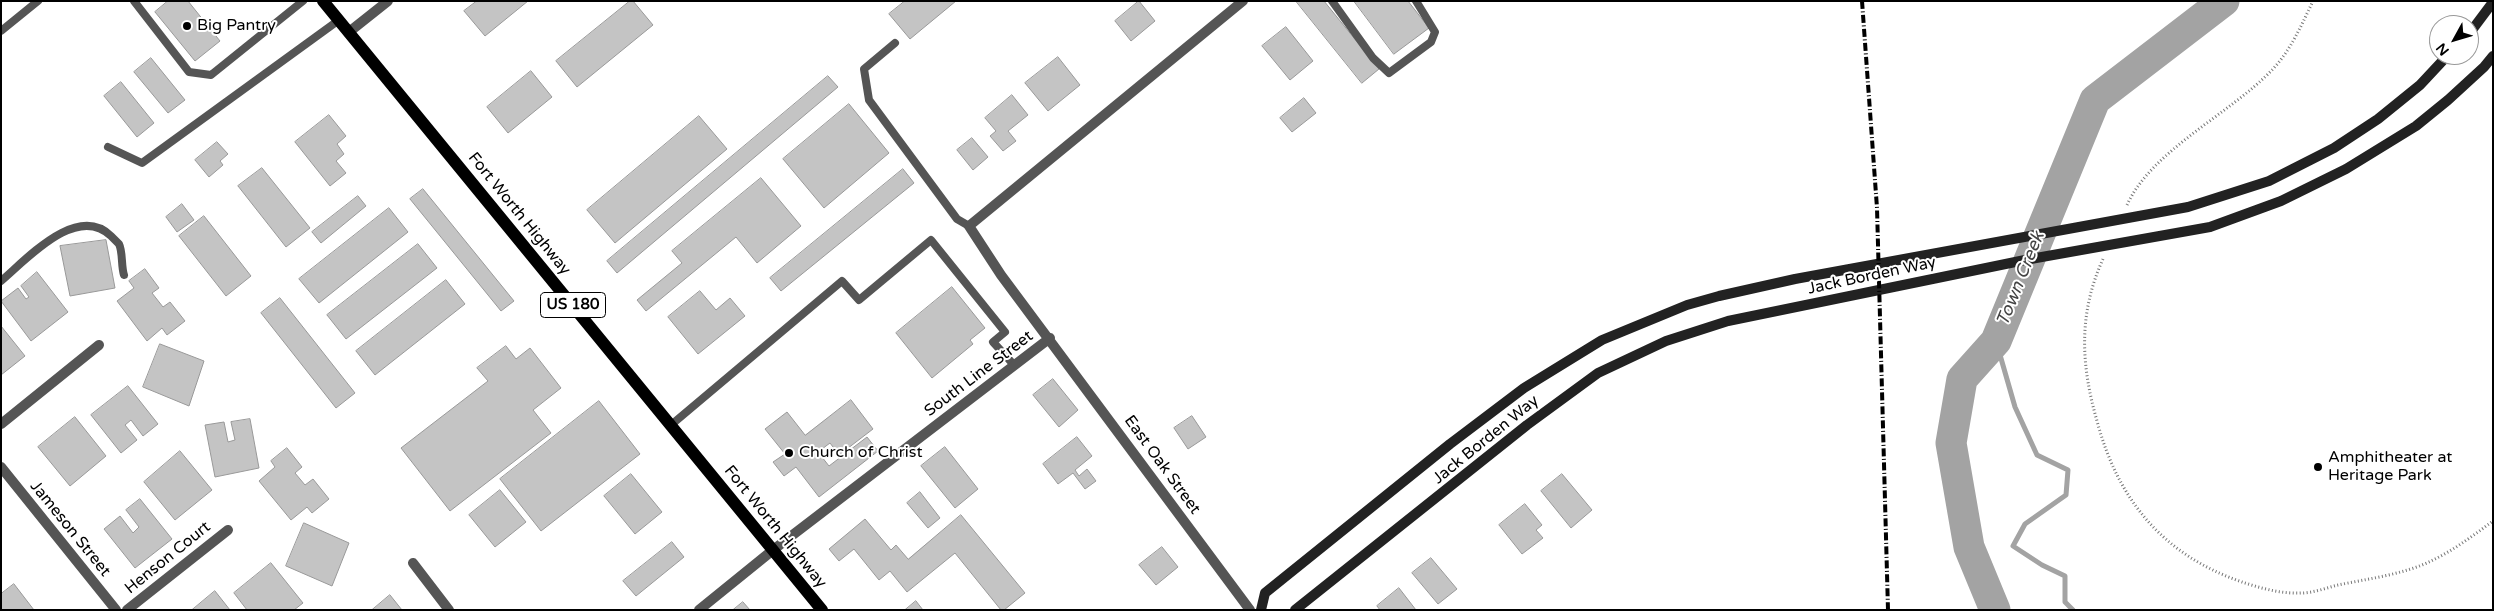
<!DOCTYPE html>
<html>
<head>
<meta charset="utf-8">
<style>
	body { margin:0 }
	#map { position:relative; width:2494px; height:611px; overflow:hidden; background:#fff; font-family:"Varela Round",sans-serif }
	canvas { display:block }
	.frame { position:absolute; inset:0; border:2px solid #000; pointer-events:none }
	.north { position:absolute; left:2429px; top:15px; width:50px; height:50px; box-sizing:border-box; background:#fff; border:1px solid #999; border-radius:50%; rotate:231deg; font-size:14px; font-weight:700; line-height:20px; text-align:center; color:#000 }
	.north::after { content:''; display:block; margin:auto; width:18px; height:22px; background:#000; clip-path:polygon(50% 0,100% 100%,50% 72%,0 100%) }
</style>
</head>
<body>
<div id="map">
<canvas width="2494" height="611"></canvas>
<div class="frame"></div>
<div class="north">N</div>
</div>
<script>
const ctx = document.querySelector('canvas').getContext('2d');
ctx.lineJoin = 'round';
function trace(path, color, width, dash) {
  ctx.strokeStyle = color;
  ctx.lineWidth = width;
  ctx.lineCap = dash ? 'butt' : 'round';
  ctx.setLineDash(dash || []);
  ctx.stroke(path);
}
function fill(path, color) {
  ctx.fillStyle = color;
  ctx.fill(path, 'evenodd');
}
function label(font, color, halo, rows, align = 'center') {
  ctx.font = font + ' "Varela Round",sans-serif';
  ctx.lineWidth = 4;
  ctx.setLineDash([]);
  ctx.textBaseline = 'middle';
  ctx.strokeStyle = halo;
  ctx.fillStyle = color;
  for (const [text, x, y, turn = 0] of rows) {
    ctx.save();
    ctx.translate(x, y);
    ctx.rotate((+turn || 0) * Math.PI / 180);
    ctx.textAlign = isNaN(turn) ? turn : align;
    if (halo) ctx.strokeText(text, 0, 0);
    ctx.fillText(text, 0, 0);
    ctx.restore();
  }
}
trace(new Path2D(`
	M1996 341 2015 407 2037 455 2068 470 2066 495 2025 524 2013 546 2042 565 2065 576V602L2073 610`), '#a3a3a3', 5);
trace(new Path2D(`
	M1995 610 1969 547 1951 443 1962 379 1996 341 2095 100 2224 1`), '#a3a3a3', 31);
const building = new Path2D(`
	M168 1H188L220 41 195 61 155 12Z
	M477 1H528L485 36 464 11Z
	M630 1H633L653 25 577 87 556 61Z
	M905 1H956L910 39 889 14Z
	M1139 1 1155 21 1131 41 1115 21Z
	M1296 1H1324L1379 69 1362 83Z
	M1354 1H1408L1429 28 1394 54Z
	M1286 27 1313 61 1290 80 1262 46Z
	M1058 57 1080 85 1048 111 1025 83Z
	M151 58 185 100 168 113 134 72Z
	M531 71 552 97 508 133 487 107Z
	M828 76 838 87 617 273 607 261Z
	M121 82 154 123 137 137 104 96Z
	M1012 95 1028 115 1008 131 1016 141 1003 151 990 136 996 131 985 118Z
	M1304 98 1316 113 1292 132 1280 118Z
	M849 104 889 153 824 208 783 159Z
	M329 115 346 136 337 144 344 154 336 161 346 173 330 186 295 142Z
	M699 116 727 149 615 243 587 210Z
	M972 138 988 157 973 170 957 150Z
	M217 142 228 154 220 161 223 165 209 177 195 160Z
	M262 168 310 228 286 247 238 186Z
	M903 169 914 183 781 291 770 278Z
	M761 178 801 226 757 263 736 237 646 311 637 300 682 263 672 251Z
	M423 189 514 301 501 311 410 199Z
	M358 196 366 206 321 243 312 232Z
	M182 204 194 220 177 232 166 217Z
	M389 208 408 232 319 303 299 279Z
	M204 216 251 276 226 296 179 236Z
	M106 240 115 288 70 296 60 246Z
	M418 244 437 268 346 339 327 315Z
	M145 269 159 288 152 293 163 307 170 302 185 321 167 335 162 328 147 341 117 301 134 288 129 281Z
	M37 272 68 312 31 341 1 301 18 288 26 299 29 297 21 286Z
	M446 280 465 304 375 375 356 351Z
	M952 287 985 328 970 340 973 344 932 378 896 333Z
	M700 291 716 310 730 298 745 316 698 354 668 317Z
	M280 298 355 393 336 408 261 313Z
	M1 326 25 356 1 375Z
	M160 344 204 361 189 406 143 387Z
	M506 346 516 359 530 348 561 388 533 410 551 433 450 511 401 448 488 381 477 368Z
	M1053 379 1078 410 1059 427 1033 395Z
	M128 386 158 424 143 436 131 420 125 425 137 440 121 453 91 415Z
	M851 400 873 429 839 455 830 443 818 452 829 466 867 437 878 451 819 497 796 467 784 476 773 462 785 454 765 429 787 412 805 435Z
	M599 401 640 454 541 531 500 479Z
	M1192 416 1206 437 1188 449 1174 428Z
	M75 417 106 456 70 486 38 447Z
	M250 419 259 468 215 477 205 425 224 422 228 442 235 440 231 422Z
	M1077 437 1092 456 1075 470 1079 476 1087 469 1096 481 1085 489 1073 473 1058 484 1043 464Z
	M945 447 978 489 955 508 921 466Z
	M287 448 302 467 295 473 305 485 313 479 329 499 312 513 307 507 291 520 259 481 275 467 271 461Z
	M180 451 212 490 175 520 144 482Z
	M631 474 662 512 635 534 604 496Z
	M1562 474 1592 510 1571 528 1541 491Z
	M500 490 526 522 495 547 469 515Z
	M920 492 940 518 928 528 907 503Z
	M140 499 172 539 135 568 104 529 120 516 133 533 139 527 126 510Z
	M1525 504 1542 525 1536 530 1543 538 1522 554 1499 525Z
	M961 515 1025 593 1004 610H1001L955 553 907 592 890 571 879 580 854 549 839 561 829 549 865 519 891 550 896 545 908 559Z
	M304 523 349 543 332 586 286 566Z
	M672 542 684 557 636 596 623 581Z
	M1162 547 1178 567 1156 585 1139 565Z
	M1431 558 1457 589 1438 604 1412 573Z
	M271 563 303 603 294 610H247L234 593Z
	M14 584 34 610H1V594Z
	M1399 588 1416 610H1380L1377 606Z
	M215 591 230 610H192Z
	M390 595 402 610H372Z
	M916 601 923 610H905Z
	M743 602 750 610H733Z`);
fill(building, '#c4c4c4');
trace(building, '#999', 1);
trace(new Path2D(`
	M2127 205C2152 150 2230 114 2272 70 2291 50 2301 26 2313 1
	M2103 259C2078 314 2081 365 2097 421 2118 500 2163 555 2242 582 2260 588 2281 594 2301 593 2313 593 2326 588 2338 585 2367 579 2406 574 2433 560 2454 550 2474 535 2493 521`), '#777', 3, [1, 2.5]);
trace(new Path2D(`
	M134 1 189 72 211 75 303 1
	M1332 1 1373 58 1389 73 1431 42 1435 32 1416 1
	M1 31 38 1
	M895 43 864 69 869 100 957 219 969 226
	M108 147 142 163 339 20
	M1 281C27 259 77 203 111 236 113 238 117 242 119 244 123 252 121 266 124 275
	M671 425 842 281 859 300 931 240 1005 332 993 342 1014 365`), '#555', 8);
trace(new Path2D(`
	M1243 1 969 226 1001 275 1250 610
	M349 32 388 1
	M1 424 99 345
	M413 563 449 610
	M127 610 228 530
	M699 610 773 550 1050 338`), '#555', 10);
trace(new Path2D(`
	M1 467 116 610`), '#555', 10);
trace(new Path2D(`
	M2469 34 2493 2
	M1261 610 1265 593 1450 444 1524 388 1602 340 1687 305 1719 296 1795 279 2188 207 2269 181 2334 148 2378 119 2420 85 2448 55
	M1295 610 1527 425 1598 373 1666 341 1728 321 2025 260 2210 227 2281 201 2346 169 2416 126 2448 100 2484 67 2493 56`), '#222', 10);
trace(new Path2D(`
	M323 1 822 610`), '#000', 12);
trace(new Path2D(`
	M1862 1 1877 208 1888 610`), '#000', 4, [8, 2.5, 1, 2.5]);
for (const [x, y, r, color] of [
	[187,26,5,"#000"],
	[789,453,5,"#000"],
	[2318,467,5,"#000"]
]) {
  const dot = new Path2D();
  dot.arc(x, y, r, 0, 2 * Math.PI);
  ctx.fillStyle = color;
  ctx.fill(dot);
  trace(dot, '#fff', 2);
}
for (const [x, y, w] of [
	[573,305,65]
]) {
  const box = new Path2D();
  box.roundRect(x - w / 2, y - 12.5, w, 25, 4);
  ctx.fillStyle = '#fff';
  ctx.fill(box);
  trace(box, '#000', 1);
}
label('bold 15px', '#000', null, [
	["US 180",573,305]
]);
label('16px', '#000', '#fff', [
	["Big Pantry",197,26],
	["Church of Christ",799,453],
	["Amphitheater at",2328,458],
	["Heritage Park",2328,476]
], 'left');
label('16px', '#000', '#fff', [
	["Fort Worth Highway",519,214,51],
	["Jack Borden Way",1872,276,-12],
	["South Line Street",979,374,-37],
	["Jack Borden Way",1486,440,-39],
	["East Oak Street",1162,465,54],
	["Fort Worth Highway",775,527,51],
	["Jameson Street",70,529,51],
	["Henson Court",168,558,-39]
]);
label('italic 18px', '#444', '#fff', [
	["Town Creek",2021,279,-68]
]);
</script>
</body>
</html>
